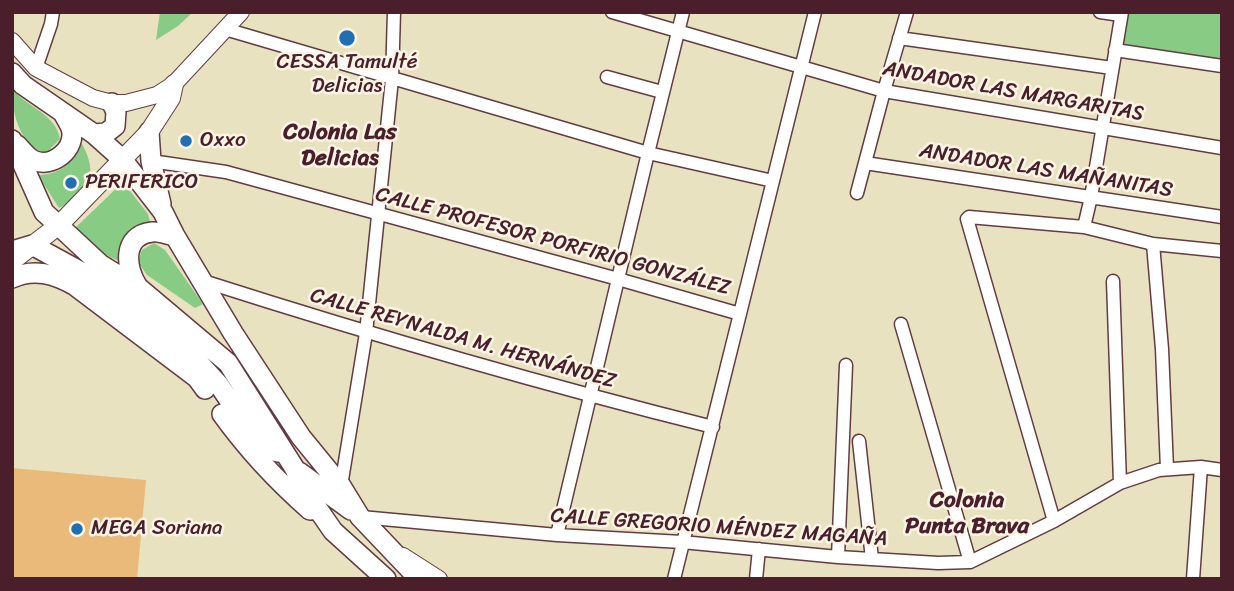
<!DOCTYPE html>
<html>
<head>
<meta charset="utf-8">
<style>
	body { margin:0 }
	#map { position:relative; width:1234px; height:591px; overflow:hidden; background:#e9e2c1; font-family:Sriracha,sans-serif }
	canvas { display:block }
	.frame { position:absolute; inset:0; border:14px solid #4a1f2b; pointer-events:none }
</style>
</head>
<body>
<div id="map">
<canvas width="1234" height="591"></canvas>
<div class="frame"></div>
</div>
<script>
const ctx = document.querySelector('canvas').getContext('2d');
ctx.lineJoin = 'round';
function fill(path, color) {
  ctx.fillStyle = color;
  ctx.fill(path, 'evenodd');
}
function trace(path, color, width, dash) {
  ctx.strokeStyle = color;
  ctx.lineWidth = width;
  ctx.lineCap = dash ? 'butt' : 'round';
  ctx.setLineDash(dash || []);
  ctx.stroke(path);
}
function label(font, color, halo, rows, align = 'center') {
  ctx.font = font + ' Sriracha,sans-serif';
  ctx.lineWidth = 5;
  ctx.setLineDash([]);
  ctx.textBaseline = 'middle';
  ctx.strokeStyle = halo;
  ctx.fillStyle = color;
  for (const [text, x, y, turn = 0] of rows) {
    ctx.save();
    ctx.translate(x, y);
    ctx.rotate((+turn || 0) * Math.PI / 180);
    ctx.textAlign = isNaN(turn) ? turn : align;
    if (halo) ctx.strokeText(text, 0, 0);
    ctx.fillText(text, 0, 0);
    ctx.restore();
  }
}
fill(new Path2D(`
	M160 12H193L178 26 156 40Z
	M1122 12H1222V66L1115 50Z
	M12 89C28 108 56 114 60 139L46 153C20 146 12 114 12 89Z
	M81 142C99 174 91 192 59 208L38 175C62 174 72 164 81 142Z
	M123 182 148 214 151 226 121 262 104 254 75 228Z
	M154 243 165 250 203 304 195 308 147 275 138 262 142 250Z`), '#87cb84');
fill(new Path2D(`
	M12 468 146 480 137 579H12Z`), '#e9ba7a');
const minor = new Path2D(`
	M612 12 884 91 1222 148
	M1100 12 1121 15
	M225 29 648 153 773 181
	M899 38 1112 68
	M1115 50 1222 66
	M36 68 51 24 53 12
	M607 77 662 92
	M151 161 226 172 618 279 740 314
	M865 163 1222 217
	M857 193 884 91 907 12
	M1084 227 1091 197 1122 12
	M1153 244 1162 349 1167 469
	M203 281C372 335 541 384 713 427
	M1113 281 1120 483
	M901 324 970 562
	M859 441 872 559
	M341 486 366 333 392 79 394 12
	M361 517 557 535 682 542 838 557 938 563 970 562 1054 521 1120 483 1159 470 1201 467 1222 470
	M1054 521 967 219 969 217 1084 227 1153 244 1222 251
	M557 535 648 153 683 12
	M838 557 846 365
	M674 579 815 12
	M756 579 759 549
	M1193 579 1201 467`);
const tertiary = new Path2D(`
	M12 41 36 68 93 98 112 103H126L157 95 174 84 241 12
	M403 556 439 579`);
const secondary = new Path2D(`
	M12 261 59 225 149 132 171 98 174 84`);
const primary = new Path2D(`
	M12 73 23 85 94 134 122 159 163 212 175 236 233 333 301 437 341 486 360 517 419 579
	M149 132 151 161 161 204
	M94 134 106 133 115 126 116 112 112 103
	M12 140 44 212 100 264 139 288 228 363 295 469 304 489 333 531 386 579
	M17 145C22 150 27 157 33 160 52 169 77 149 71 128 69 123 66 118 63 113
	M12 251 32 245 98 281 177 339 219 385 244 422 277 452
	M12 278C34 268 54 274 74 285L197 378 205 389
	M138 287C125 268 122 235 152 232 159 231 168 235 175 236
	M222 414C248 450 277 481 310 510
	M299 472 351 510`);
trace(minor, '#623c42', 15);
trace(tertiary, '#623c42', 18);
trace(secondary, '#623c42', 20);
trace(primary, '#623c42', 22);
trace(minor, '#fff', 12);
trace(tertiary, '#fff', 16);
trace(secondary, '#fff', 18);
trace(primary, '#fff', 19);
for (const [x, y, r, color] of [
	[347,38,9,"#1f6fb2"],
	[186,141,7,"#1f6fb2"],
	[71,183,7,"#1f6fb2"],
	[77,529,7,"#1f6fb2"]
]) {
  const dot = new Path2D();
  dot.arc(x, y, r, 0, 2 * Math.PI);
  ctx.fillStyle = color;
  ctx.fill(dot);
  trace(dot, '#fcf5e5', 2.5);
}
label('21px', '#4a1f2b', '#fcf5e5', [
	["CESSA Tamulté",347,63,"center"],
	["Delicias",347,87,"center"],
	["Oxxo",200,141],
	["PERIFERICO",85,183],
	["MEGA Soriana",91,529]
], 'left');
label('21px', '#4a1f2b', '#fcf5e5', [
	["ANDADOR LAS MARGARITAS",1013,92,10],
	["ANDADOR LAS MAÑANITAS",1046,171,9],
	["CALLE PROFESOR PORFIRIO GONZÁLEZ",553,242,15],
	["CALLE REYNALDA M. HERNÁNDEZ",463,339,16],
	["CALLE GREGORIO MÉNDEZ MAGAÑA",719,528,4]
]);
label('bold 23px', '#4a1f2b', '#fcf5e5', [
	["Colonia Las",340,133],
	["Delicias",340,159],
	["Colonia",967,501],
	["Punta Brava",967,527]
]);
</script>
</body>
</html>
